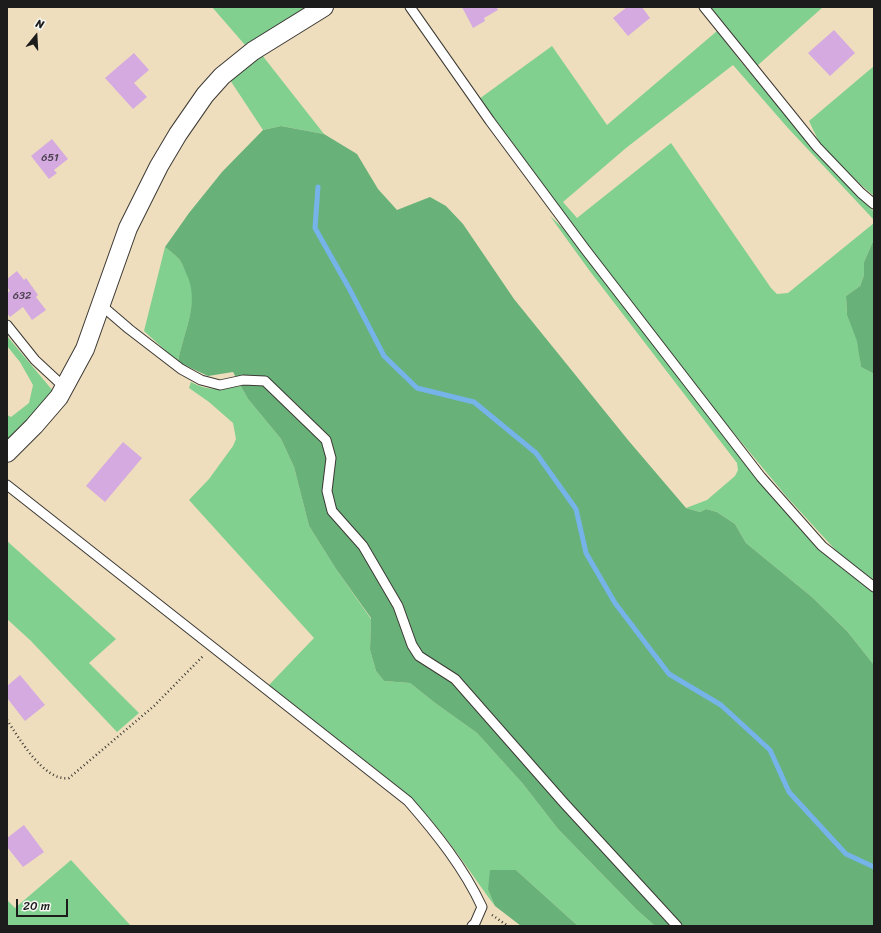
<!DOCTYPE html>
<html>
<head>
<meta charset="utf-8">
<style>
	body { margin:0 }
	#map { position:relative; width:881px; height:933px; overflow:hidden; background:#eedebd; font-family:Sriracha,sans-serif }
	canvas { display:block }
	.frame { position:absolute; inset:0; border:8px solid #1c1c1c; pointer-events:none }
	.north { position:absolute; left:16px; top:16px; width:40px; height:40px; -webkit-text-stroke:3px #f6f6f2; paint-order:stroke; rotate:18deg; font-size:11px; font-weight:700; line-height:16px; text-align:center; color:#1c1c1c }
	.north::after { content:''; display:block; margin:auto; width:14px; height:18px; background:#1c1c1c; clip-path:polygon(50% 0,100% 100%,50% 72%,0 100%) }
	.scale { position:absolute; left:16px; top:899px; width:52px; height:18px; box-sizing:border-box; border:2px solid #1c1c1c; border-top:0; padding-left:5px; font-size:12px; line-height:14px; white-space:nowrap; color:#1c1c1c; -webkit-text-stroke:3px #f6f6f2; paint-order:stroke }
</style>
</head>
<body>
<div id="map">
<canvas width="881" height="933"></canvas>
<div class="frame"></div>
<div class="north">N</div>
<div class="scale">20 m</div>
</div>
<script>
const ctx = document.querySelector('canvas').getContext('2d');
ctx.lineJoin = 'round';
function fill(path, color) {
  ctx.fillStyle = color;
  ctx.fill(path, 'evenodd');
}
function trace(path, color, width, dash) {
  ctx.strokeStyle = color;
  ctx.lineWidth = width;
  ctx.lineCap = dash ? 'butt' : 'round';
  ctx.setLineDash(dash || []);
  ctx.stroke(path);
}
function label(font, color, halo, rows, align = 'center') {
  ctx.font = font + ' Sriracha,sans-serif';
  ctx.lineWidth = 3.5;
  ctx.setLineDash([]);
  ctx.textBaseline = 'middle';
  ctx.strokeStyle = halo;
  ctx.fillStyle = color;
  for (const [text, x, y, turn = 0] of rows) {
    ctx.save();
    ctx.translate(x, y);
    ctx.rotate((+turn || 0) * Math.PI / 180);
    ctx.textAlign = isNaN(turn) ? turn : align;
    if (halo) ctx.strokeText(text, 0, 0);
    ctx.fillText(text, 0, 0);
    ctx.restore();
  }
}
fill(new Path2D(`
	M212 7H311L245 45Z
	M711 7H823L757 66Z
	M717 31 741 62 830 167 874 212V220L787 127 733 65 626 148 563 202 577 218 671 143 771 288 777 294 788 293 874 223V239L864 262V275L860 286 846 296 847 315 858 341 861 367 874 374V581L845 560 830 544 786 496 714 409 659 337 556 205 479 99 552 46 607 125Z
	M262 55 324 134 281 126 263 130 230 80Z
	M874 66V196L860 184 820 144 809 121Z
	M550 216 563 228 595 268 751 469 798 527 818 548 874 593V665L847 631 812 597 746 543 735 524 717 512 706 509 700 512 686 508 707 500 735 476 738 470 737 463 589 270Z
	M165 247C170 251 175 255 179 259 182 263 184 268 187 273 201 302 183 333 178 362L144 331Z
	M7 336 53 391 7 448V415L11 417 29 403 33 385 20 362 7 346Z
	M191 382C209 392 221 389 241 386L248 399 281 439 294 467 309 526 336 569 371 619 370 650 376 671 384 681 410 683 435 703 477 733 523 784 558 829 636 909 655 926H578L516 870 488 890 495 906C466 867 439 823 402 790L269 685 314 638 189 500 209 479 233 446 236 439 233 423 209 402 189 388Z
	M7 541 116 639 89 663 139 713 117 732 31 641 7 619Z
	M71 860 131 926H7V900L15 908Z`), '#81d090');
fill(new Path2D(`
	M281 126 324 134 357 154 378 189 397 210 430 197 446 206 463 224 514 299 628 440 686 508 700 512 706 509 717 512 735 524 746 543 812 597 847 631 874 665V926H655L636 909 558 829 523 784 477 733 435 703 410 683 384 681 376 671 370 650 371 618 336 569 309 526 294 467 281 439 248 399 233 372 208 376 178 362C183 332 201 303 186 273 184 268 182 263 179 259 175 255 170 251 165 247L189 213 222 172 263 130Z
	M874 239V374L861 367 857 341 847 315 846 296 860 286 864 275V262Z
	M490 870H516L578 926H521L495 906 488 890Z`), '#68b27a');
trace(new Path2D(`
	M318 187 315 228 350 290 384 356 417 388 474 402 536 453 576 509 586 553 615 603 669 674 721 705 770 750 789 792 846 854 874 867`), '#75b3e8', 5);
fill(new Path2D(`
	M462 7H496L498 10 484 18 485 21 473 28Z
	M627 7H642L650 18 628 36 613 18Z
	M834 30 855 53 830 76 808 53Z
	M134 53 149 70 134 83 147 97 133 109 105 78Z
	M52 139 68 159 54 170 57 173 49 179 31 156Z
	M17 271 24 280 26 278 38 295 36 297 46 310 32 320 23 307 10 317 7 313V293L10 291 7 287V279Z
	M123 442 142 458 105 502 86 486Z
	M20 675 45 705 25 721 7 698V686Z
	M24 825 44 852 23 867 7 847V838Z`), '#d5aae0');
const service = new Path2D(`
	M410 7 490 121 585 249 761 477 822 546 874 587
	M704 7 817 147 861 193 874 204
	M101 305 129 329 181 369 201 380 220 385 243 380 265 381 326 440 331 458 327 491 332 511 363 546 398 606 412 645 419 656 455 679 564 803 677 926
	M7 325 35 360 64 387
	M7 485 408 801C436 833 464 868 482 907L475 923 472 926`);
const minor = new Path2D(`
	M7 453 34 426 59 397 85 349 128 228 159 166 178 134 205 95 222 76 253 51 324 7`);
trace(service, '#3c3934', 11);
trace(minor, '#3c3934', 20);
trace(new Path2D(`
	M7 720C19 738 44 782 69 778L154 706 204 655
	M492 915 508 926`), '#3c3934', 2.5, [1, 3]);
trace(service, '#fff', 9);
trace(minor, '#fff', 18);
label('11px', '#4a404d', null, [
	["651",50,158],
	["632",22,296]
]);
</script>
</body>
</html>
